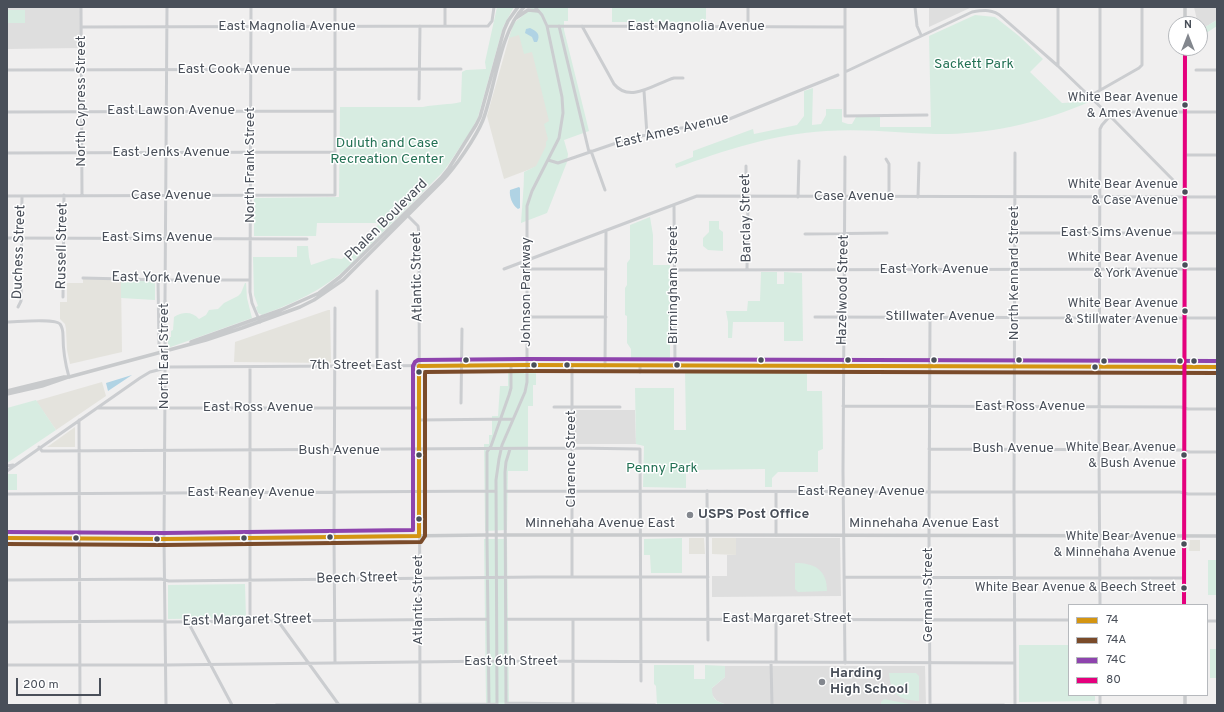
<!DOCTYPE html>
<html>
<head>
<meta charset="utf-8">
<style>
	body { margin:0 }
	#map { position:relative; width:1224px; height:712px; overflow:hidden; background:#f0efef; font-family:Overpass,sans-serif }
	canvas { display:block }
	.frame { position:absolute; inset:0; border:8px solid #494f59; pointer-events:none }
	.legend { position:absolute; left:1068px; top:604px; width:140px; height:92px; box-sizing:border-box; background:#fff; border:1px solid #b6b9bd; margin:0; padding:5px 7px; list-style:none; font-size:12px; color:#494f59 }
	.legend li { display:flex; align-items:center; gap:8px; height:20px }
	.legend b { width:20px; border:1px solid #b6b9bd }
	.north { position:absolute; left:1168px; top:16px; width:40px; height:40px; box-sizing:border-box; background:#fff; border:1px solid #b6b9bd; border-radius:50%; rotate:0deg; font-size:11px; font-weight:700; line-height:16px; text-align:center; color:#494f59 }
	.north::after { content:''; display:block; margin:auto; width:14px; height:18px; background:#83878e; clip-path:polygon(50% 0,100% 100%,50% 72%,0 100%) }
	.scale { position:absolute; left:16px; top:678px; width:85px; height:18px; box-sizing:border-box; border:2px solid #494f59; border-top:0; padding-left:5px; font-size:12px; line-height:14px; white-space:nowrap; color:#494f59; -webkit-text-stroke:3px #fff; paint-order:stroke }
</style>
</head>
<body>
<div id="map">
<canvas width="1224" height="712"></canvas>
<div class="frame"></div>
<ul class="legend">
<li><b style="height:5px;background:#d49512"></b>74</li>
<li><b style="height:5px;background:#7a4b2a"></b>74A</li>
<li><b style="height:5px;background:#8e44ad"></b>74C</li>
<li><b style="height:5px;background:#e5007d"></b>80</li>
</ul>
<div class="north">N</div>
<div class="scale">200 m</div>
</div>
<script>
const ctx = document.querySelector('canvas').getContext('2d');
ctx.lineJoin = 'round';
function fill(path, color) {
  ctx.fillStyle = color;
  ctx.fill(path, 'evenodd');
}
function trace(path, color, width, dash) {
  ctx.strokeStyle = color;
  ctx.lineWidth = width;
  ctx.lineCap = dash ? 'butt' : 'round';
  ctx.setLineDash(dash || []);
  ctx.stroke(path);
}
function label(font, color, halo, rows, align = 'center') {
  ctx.font = font + ' Overpass,sans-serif';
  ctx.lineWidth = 3;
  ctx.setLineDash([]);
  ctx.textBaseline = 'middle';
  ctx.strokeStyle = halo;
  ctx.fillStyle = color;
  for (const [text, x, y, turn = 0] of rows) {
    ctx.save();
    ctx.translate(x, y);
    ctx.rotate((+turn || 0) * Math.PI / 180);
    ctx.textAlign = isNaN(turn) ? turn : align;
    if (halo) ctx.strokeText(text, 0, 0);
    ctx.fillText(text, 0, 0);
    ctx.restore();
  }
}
fill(new Path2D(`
	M518 19 560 108 541 165 504 179 487 116 509 38 512 28Z
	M83 279H121L122 352 70 364 67 350 66 329 65 324 60 319V302H67V283H83Z
	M328 310H330L331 363 234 362 235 342Z
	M102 382 106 396 56 430 36 401Z
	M75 427V447H47L50 445Z
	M689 538H704L705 554H689Z
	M712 538H736V555L712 554Z
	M1190 540H1200V551H1189Z`), '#e4e3dd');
fill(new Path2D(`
	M7 7H80V48L7 49Z
	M929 7H972L929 27Z
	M1194 7H1217V20L1200 30V24H1198Z
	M575 410H635L636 444H575Z
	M736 538H840L841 596 712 597V576H727V555H736Z
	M725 666H925L926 705H727L717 701 712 695V688L725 677Z`), '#dedede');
fill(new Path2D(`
	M497 7H514L503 27 478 117 472 129 448 165 442 173 346 269C319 292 296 302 262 315L258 313 256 307 258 306 254 295 253 257H297V246H308L309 257 311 265 332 258 342 259 378 225 377 223H317L316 236H254V198L339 197 340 107H423C436 104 449 105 461 102L462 72 466 70 486 69 485 62Z
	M533 7H568V21H564V30L589 131 564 140 568 154 567 162 547 213 521 223C522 206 524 189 524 172L536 166 546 146V142L548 139 544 124 549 121 532 52 524 54 519 35 509 38 514 23Z
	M612 7H706V22H612Z
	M7 10H25V23H7Z
	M975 15 995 17 1019 36 1043 59 1030 72 1062 103 1079 102 1084 97 1089 102C1045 121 996 133 948 134 907 134 867 128 826 131 774 134 725 150 676 168L675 164 693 157V151L753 129 754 134 797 125 804 116V91L813 88 812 125 821 124 826 115V109H842V122L848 124H852L856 117H880V127H931L929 36Z
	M1217 20V26L1200 37V30Z
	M650 217 653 235V265H670V361H631V349L627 343V316L625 315V288L627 285V263L630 259V225Z
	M709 221H719V229L723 232V251L708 250 703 246V238L709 232Z
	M761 272H777V284H784V272L802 273 803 341H784V322H733L732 338H728V322L726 311H747L748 301H760Z
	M121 279 155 282V300L121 298Z
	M245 283H246L247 298 252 318 168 348V337H171V331L173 330 174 317C182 312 192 311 199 319L206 315 209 310 218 309 224 303 238 296 241 293Z
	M508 369H536V385H533V406H528V471H508L507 530 485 531 484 444H489V435H492V416H498L500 386H508Z
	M685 370H807V391H822L823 449 818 451V472H778L772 478V487H765V469L686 470V488L643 487 644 446 636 444 635 388H674V430H686Z
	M36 400 56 430 7 463V408Z
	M7 474H17V490H7Z
	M682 538V573H651L650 555H644V539Z
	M484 539H507L509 705H486Z
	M1208 560H1217V595H1208Z
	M795 563C815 563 827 570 827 591L798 592 795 589Z
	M245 584 246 618 168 619V585Z
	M1019 645H1069V695H1095V701L1019 702Z
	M1210 649H1217V678H1210Z
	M654 665H694V679H705V665L725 666V677L712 688C712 700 716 701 727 705H657L656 686 654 684Z
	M889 673H916L919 676V701C898 700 891 694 889 673Z
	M884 699 914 705H881V702Z`), '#d7ece1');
fill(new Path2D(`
	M530 28C537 31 541 35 537 42H534L532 37 525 33 526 29Z
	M519 187 520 188V208L518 209C512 205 509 196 510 190Z
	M132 375 108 391 106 383Z`), '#b0d3e4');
trace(new Path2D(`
	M81 7 82 195
	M251 7 250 292 252 303 260 322
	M845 7V116L927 115
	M915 7 917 26 921 35
	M1100 7V90
	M445 26V7
	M547 26 845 27
	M559 26 589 152
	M582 26 614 84C630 104 656 83 674 78 677 78 680 78 683 78
	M81 27 488 26 492 21 494 7
	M748 27V7
	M1058 66V7
	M7 70 461 69
	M1196 70H1217
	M845 72 972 12C984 10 993 9 1002 17L1058 66 1110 116 1116 113 1121 112H1217
	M644 91 647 135
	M1090 96 1139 68 1142 65V7
	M419 99 420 26
	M7 112 335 111
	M591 151 605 190
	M7 153 335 152
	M1015 153 1014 495 1015 705
	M1185 155H1217
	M845 157 843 471 845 663
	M886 159 889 164V197
	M548 160 558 163 631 138 681 128 717 124 838 75
	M746 166V194L748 200 747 270
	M7 196 335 195V7
	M798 197 799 161
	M918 197 919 163
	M674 205 675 366
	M406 214 418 226 419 233 420 705
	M1015 233H1217
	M805 234 887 233
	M7 238 307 239
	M504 269 697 196 1217 197
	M526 269H606
	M674 270 1217 269
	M83 278 165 280H250
	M158 280 159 344
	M377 291V366
	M63 297 64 195
	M165 301 167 7
	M18 307 21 301 22 196
	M335 308 334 537 335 663
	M526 317H606
	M815 317 1217 318
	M930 317 929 535 930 705
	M7 322C17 322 54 318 60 324 63 328 63 332 63 336 63 351 65 363 69 377
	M572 365V577
	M605 366 606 231
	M640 366V372
	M165 390 164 539 166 705
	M461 403 462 329
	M843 406 1181 407 1188 409H1217
	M554 407H620
	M97 408H419
	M79 420 80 705
	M419 420 513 419
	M39 447 42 451H51L572 448 640 449 641 681
	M929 449 1181 450 1189 452H1217
	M7 466 13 465
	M7 471 140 378 150 372 170 367 527 365 1217 367
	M505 491 1180 492 1188 494H1217
	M707 491 708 640
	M776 492V535
	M7 494 496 491
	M844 577 1184 578
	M7 580 161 579 169 581 536 577H708
	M1100 605 1099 452 1100 129 1102 125 1110 116 1177 184
	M506 619 1069 620
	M776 619V662
	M573 620V705
	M250 621V367
	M278 621 339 705
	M1207 621H1217
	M7 622 161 621 168 622 487 619
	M188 622 232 705
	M771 662 772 705
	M7 665H166L497 661 1014 663
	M1100 695V705
	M506 703 655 705
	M276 705 497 704
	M489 705 487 539V452L491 446 509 395 511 388V365
	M497 705 496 480 499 459 502 445 525 392 527 382V206L532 191 559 138 563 113 562 97 547 26 542 15 535 7
	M506 705 505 472 506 462 510 449
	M930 705H1004`), '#cbcdd0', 3);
trace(new Path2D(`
	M1185 7V24
	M516 18 528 10 538 11
	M191 342 281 310 319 293 340 277 441 178 449 168 476 125 480 117 504 30 508 21 518 7
	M7 391 64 377H69L206 340 242 328 300 307 314 300 343 280 442 181C455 168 476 137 483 120 495 88 500 31 524 7
	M7 394 42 386 68 377
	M7 538 164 539 485 535H731L1217 536
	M1184 605 1185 48
	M1185 695V705`), '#c8cacc', 3.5);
trace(new Path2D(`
	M165 390V301`), '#cbcdd0', 3);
trace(new Path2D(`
	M7 538 164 539 419 536V366L527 365 1217 367`), '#d49512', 4);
trace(new Path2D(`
	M7 544 164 545 421 542 425 536V372L527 371 1217 373`), '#7a4b2a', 4);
trace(new Path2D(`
	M7 532 164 533 413 530V366L415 362 418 360 527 359 1217 361`), '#8e44ad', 4);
trace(new Path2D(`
	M1184 605 1185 48`), '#e5007d', 4);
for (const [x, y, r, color] of [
	[1185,105,3.5,"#494f59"],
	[1185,192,3.5,"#494f59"],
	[1185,265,3.5,"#494f59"],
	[1185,311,3.5,"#494f59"],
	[466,360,3.5,"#494f59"],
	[761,360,3.5,"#494f59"],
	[848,360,3.5,"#494f59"],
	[934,360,3.5,"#494f59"],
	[1019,360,3.5,"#494f59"],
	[1104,361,3.5,"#494f59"],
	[1180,361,3.5,"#494f59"],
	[1194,361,3.5,"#494f59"],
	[534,365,3.5,"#494f59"],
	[567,365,3.5,"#494f59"],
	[677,365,3.5,"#494f59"],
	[1095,367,3.5,"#494f59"],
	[419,372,3.5,"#494f59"],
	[419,455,3.5,"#494f59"],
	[1184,455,3.5,"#494f59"],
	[690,515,4,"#83878e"],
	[419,519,3.5,"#494f59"],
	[330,537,3.5,"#494f59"],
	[76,538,3.5,"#494f59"],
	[244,538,3.5,"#494f59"],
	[157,539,3.5,"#494f59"],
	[1184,544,3.5,"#494f59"],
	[1184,588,3.5,"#494f59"],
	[822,682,4,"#83878e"]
]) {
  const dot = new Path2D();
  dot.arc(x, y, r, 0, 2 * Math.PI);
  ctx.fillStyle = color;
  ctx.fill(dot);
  trace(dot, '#fff', 1.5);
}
label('13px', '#494f59', '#fff', [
	["White Bear Avenue",1178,98],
	["& Ames Avenue",1178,114],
	["White Bear Avenue",1178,185],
	["& Case Avenue",1178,201],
	["White Bear Avenue",1178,258],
	["& York Avenue",1178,274],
	["White Bear Avenue",1178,304],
	["& Stillwater Avenue",1178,320],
	["White Bear Avenue",1176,448],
	["& Bush Avenue",1176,464],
	["White Bear Avenue",1176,537],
	["& Minnehaha Avenue",1176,553],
	["White Bear Avenue & Beech Street",1176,588]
], 'right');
label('14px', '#494f59', '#fff', [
	["East Magnolia Avenue",287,27],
	["East Magnolia Avenue",696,27],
	["East Cook Avenue",234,70],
	["North Cypress Street",82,101,-90],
	["East Lawson Avenue",171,111],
	["East Ames Avenue",672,132,-13],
	["East Jenks Avenue",171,153],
	["North Frank Street",251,165,-90],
	["Case Avenue",171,196],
	["Case Avenue",854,197],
	["Barclay Street",747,218,-91],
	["Phalen Boulevard",387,221,-45],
	["East Sims Avenue",1116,233],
	["East Sims Avenue",157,238],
	["Russell Street",63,246,-89],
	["Duchess Street",20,252,-88],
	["East York Avenue",934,270],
	["North Kennard Street",1015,273,-90],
	["Atlantic Street",418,277,-91],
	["East York Avenue",166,279,1],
	["Birmingham Street",674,285,-90],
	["Hazelwood Street",844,290,-89],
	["Johnson Parkway",527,292,-90],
	["Stillwater Avenue",940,317],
	["North Earl Street",165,356,-90],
	["7th Street East",356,366],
	["East Ross Avenue",1030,407],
	["East Ross Avenue",258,408],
	["Bush Avenue",1013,449],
	["Bush Avenue",339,451],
	["Clarence Street",572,459,-90],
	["East Reaney Avenue",861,492],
	["East Reaney Avenue",251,493],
	["Minnehaha Avenue East",600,524],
	["Minnehaha Avenue East",924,524],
	["Beech Street",357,579,-1],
	["Germain Street",929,595,-90],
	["Atlantic Street",419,600,-90],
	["East Margaret Street",787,619],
	["East Margaret Street",247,621,-1],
	["East 6th Street",511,662]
]);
label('14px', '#237154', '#fff', [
	["Sackett Park",974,65],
	["Duluth and Case",387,144],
	["Recreation Center",387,160],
	["Penny Park",662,469]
]);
label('bold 14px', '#494f59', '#fff', [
	["USPS Post Office",698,515],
	["Harding",830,674],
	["High School",830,690]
], 'left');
</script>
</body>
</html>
